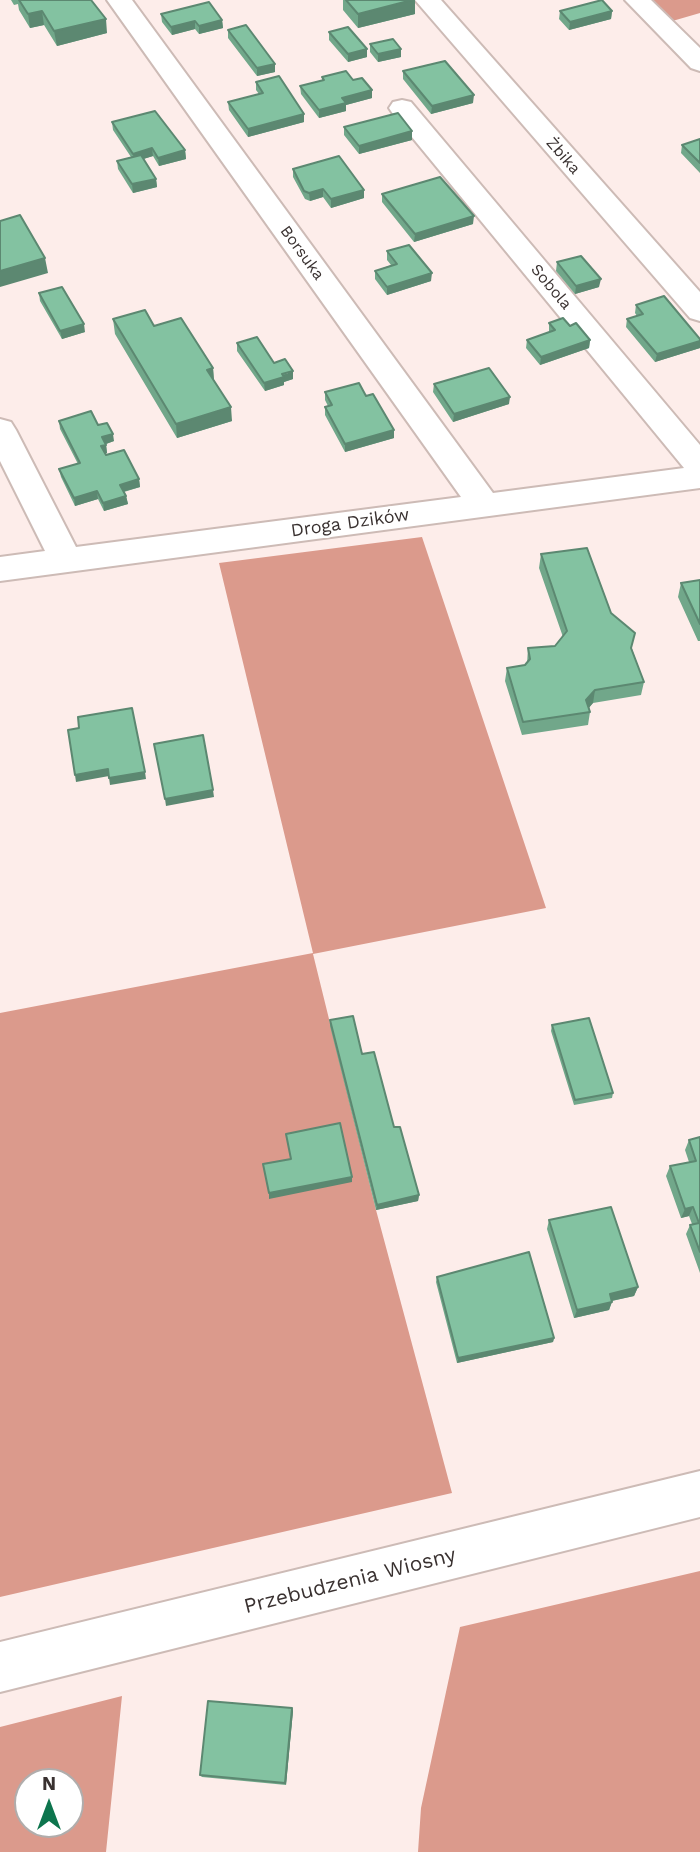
<!DOCTYPE html>
<html>
<head>
<meta charset="utf-8">
<style>
	body { margin:0 }
	#map { position:relative; width:700px; height:1852px; overflow:hidden; background:#fdedea; font-family:"Work Sans",sans-serif }
	canvas { display:block }
	.north { position:absolute; left:14px; top:1768px; width:70px; height:70px; box-sizing:border-box; background:#fff; border:2px solid #b0adac; border-radius:50%; rotate:0deg; font-size:19px; font-weight:700; line-height:28px; text-align:center; color:#393130 }
	.north::after { content:''; display:block; margin:auto; width:24px; height:32px; background:#0d754e; clip-path:polygon(50% 0,100% 100%,50% 72%,0 100%) }
</style>
</head>
<body>
<div id="map">
<canvas width="700" height="1852"></canvas>
<div class="north">N</div>
</div>
<script>
const ctx = document.querySelector('canvas').getContext('2d');
ctx.lineJoin = 'round';
function fill(path, color) {
  ctx.fillStyle = color;
  ctx.fill(path, 'evenodd');
}
function trace(path, color, width, dash) {
  ctx.strokeStyle = color;
  ctx.lineWidth = width;
  ctx.lineCap = dash ? 'butt' : 'round';
  ctx.setLineDash(dash || []);
  ctx.stroke(path);
}
function label(font, color, halo, rows, align = 'center') {
  ctx.font = font + ' "Work Sans",sans-serif';
  ctx.lineWidth = 5;
  ctx.setLineDash([]);
  ctx.textBaseline = 'middle';
  ctx.strokeStyle = halo;
  ctx.fillStyle = color;
  for (const [text, x, y, turn = 0] of rows) {
    ctx.save();
    ctx.translate(x, y);
    ctx.rotate((+turn || 0) * Math.PI / 180);
    ctx.textAlign = isNaN(turn) ? turn : align;
    if (halo) ctx.strokeText(text, 0, 0);
    ctx.fillText(text, 0, 0);
    ctx.restore();
  }
}
fill(new Path2D(`
	M646 0H700V13L669 22Z
	M422 537 546 908 313 954 376 1210 452 1493 0 1597V1013L313 953 219 563Z
	M700 1571V1852H418L421 1808 460 1627Z
	M122 1696 106 1852H0V1727ZM28 1782H70V1824H28Z`), '#db9a8c');
const street = new Path2D(`
	M107 0H132L493 493 684 468 393 114 389 108 393 102 402 100 411 102 700 445V488L0 581V557L45 551 0 461V419L11 422 16 430 76 547 461 497Z
	M415 0H441L700 292V321L690 318Z
	M625 0H651L700 48V71L691 68Z
	M700 1471V1517L0 1692V1642Z`);
trace(street, '#cdbbb6', 4);
fill(street, '#fff');
fill(new Path2D(`
	M11 0H91L107 33 57 46 44 25 30 28 19 10 18 4 14 5Z
	M343 0H415V14L358 28 343 10Z
	M560 11H612L611 19 569 30 559 19Z
	M161 14 222 20 223 28 199 34 195 29 172 35 162 22Z
	M228 30 275 72 257 76 228 38Z
	M329 32 367 49V57L348 62 329 40Z
	M370 44 401 57 378 62 370 52Z
	M403 71 473 103 431 114 403 79Z
	M322 77 353 80 372 98 346 105V111L319 118 301 94 300 86 322 80Z
	M256 82 304 114V122L248 137 229 110 228 102 259 94 256 90Z
	M112 122 185 150 186 159 159 166 153 156 143 159 156 179 157 187 133 193 118 169 117 161 131 157 113 130Z
	M344 127 412 131V140L359 154 344 135Z
	M700 139V173L681 153 682 145Z
	M293 169 364 198 331 208 323 197 310 201 305 199 293 177Z
	M382 194 473 224 414 242 382 202Z
	M387 251 431 281 387 295 375 279V271L391 265 387 260Z
	M557 262 599 287 575 294 556 271Z
	M39 293 85 332 62 339 40 301Z
	M636 305 700 348 655 362 626 327 627 319 637 316 635 313Z
	M113 319 154 326 213 368 214 380 232 421 177 438 115 334Z
	M549 323 570 326 590 340 589 348 540 365 526 348 527 340 549 332Z
	M237 343 274 363 293 379 284 382V385L265 391 237 351Z
	M434 384 509 404 453 422 433 392Z
	M325 392 366 396 394 438 345 452 325 415V407L328 406 325 400Z
	M59 421 98 425 114 441 106 444 107 453H105L106 455 139 479 140 487 124 492 126 496 128 504 104 511 98 499 75 506 61 477 59 469 78 464 60 429Z
	M541 554 611 613 632 649 644 682 641 695 593 703 589 707 590 712 588 725 522 735 505 681 507 668 525 665 527 664 528 648 555 646 563 637 539 568Z
	M700 580V641H698L678 597 681 583Z
	M330 1020 362 1054 419 1195 418 1201 376 1210 330 1026Z
	M552 1025 613 1093 612 1098 574 1105 551 1031Z
	M700 1137V1273L686 1234 690 1225 692 1224 689 1216 681 1218 666 1176 670 1166 689 1162 685 1150 689 1140Z
	M549 1220 638 1287 634 1296 612 1301 609 1310 574 1318 547 1229Z
	M437 1277 554 1338 553 1342 457 1363 436 1282Z
	M292 1708 293 1711 286 1785 202 1777 200 1775Z`), '#71a78a');
fill(new Path2D(`
	M412 0H415V14L358 28V14Z
	M42 11 44 25 30 28 28 14Z
	M612 11 611 19 569 30 570 22Z
	M106 19 107 33 57 46 54 31Z
	M222 20 223 28 199 34V26Z
	M195 21V29L172 35 171 27Z
	M367 49V57L348 62V54Z
	M401 49V57L378 62V54Z
	M275 64V72L257 76V68Z
	M372 90V98L346 105V111L319 118V110L342 98Z
	M474 95 473 103 431 114 432 106Z
	M304 114V122L248 137V129Z
	M412 131V140L359 154V146Z
	M152 148 153 156 134 162 133 154Z
	M185 150 186 159 159 166 158 158Z
	M156 179 157 187 133 193 132 184Z
	M323 189V197L310 201 309 193Z
	M364 190V198L331 208V199Z
	M474 216 473 224 414 242 415 234Z
	M45 258 48 273 0 287V271Z
	M432 273 431 281 387 295V287Z
	M601 279 599 287 575 294 576 286Z
	M84 324 85 332 62 339 60 331Z
	M590 340 589 348 540 365 541 357Z
	M700 341V348L655 362 657 354Z
	M213 368 214 382 207 370Z
	M293 371V379L284 382V385L265 391 264 383Z
	M510 397 509 404 453 422 454 414Z
	M231 407 232 421 177 438 176 424Z
	M394 430V438L345 452V444Z
	M113 434 114 441 103 445 102 437Z
	M106 445 107 453 102 454 101 446Z
	M139 479 140 487 122 492 120 485Z
	M97 491 98 499 75 506 74 498Z
	M126 496 128 504 104 511 103 503Z
	M595 690 593 703 584 714 586 700Z
	M108 769 109 776 76 782 75 775Z
	M145 772 146 779 110 785 109 778Z
	M213 790 214 797 166 806 165 799Z
	M352 1177V1182L269 1199V1193Z
	M419 1195 418 1201 376 1210 377 1205Z
	M693 1207 689 1216 681 1218 685 1209Z
	M638 1287 634 1296 606 1302 610 1294Z
	M612 1302 609 1310 574 1318 577 1310Z
	M554 1338 553 1342 457 1363 458 1358Z
	M292 1708 293 1711 286 1785 285 1783Z`), '#5c8871');
const building = new Path2D(`
	M19 0H91L106 19 54 31 42 11 28 14Z
	M346 0H412L358 14Z
	M602 0 612 11 570 22 560 11Z
	M209 2 222 20 199 26 195 21 171 27 161 14Z
	M246 25 275 64 257 68 228 30Z
	M348 27 367 49 348 54 329 32Z
	M393 39 401 49 378 54 370 44Z
	M445 61 474 95 432 106 403 71Z
	M346 71 353 80 362 78 372 90 342 98 346 103 319 110 300 86 324 80 322 77Z
	M279 76 304 114 248 129 228 102 263 93 256 82Z
	M155 111 185 150 158 158 152 148 133 154 112 122Z
	M398 113 412 131 359 146 344 127Z
	M700 139V163L682 145Z
	M141 155 156 179 132 184 117 161Z
	M339 156 364 190 331 199 323 189 309 193 304 191 293 169Z
	M440 177 474 216 415 234 382 194Z
	M20 215 45 258 0 271V221Z
	M409 245 432 273 387 287 375 271 397 264 387 251Z
	M581 256 601 279 576 286 557 262Z
	M62 287 84 324 60 331 39 293Z
	M664 296 700 339V341L657 354 627 319 643 314 636 305Z
	M145 310 154 326 181 318 213 368 207 370 231 407 176 424 113 319Z
	M563 318 570 326 576 323 590 340 541 357 527 340 555 330 549 323Z
	M257 337 274 363 285 359 293 371 282 374 284 377 264 383 237 343Z
	M489 368 510 397 454 414 434 384Z
	M359 383 366 396 373 394 394 430 345 444 325 407 332 405 325 392Z
	M91 411 98 425 107 423 113 434 102 437 106 445 101 446 106 455 124 450 139 479 120 485 126 496 103 503 97 491 74 498 59 469 80 463 59 421Z
	M587 548 611 613 635 633 631 648 644 682 595 690 586 700 590 712 523 722 507 668 525 665 530 659 528 648 555 646 567 631 541 554Z
	M700 580V624L681 583Z
	M132 708 145 772 109 778 108 769 75 775 68 730 79 728 78 717Z
	M203 735 213 790 165 799 154 744Z
	M353 1016 362 1054 374 1052 394 1127H400L419 1195 377 1205 330 1020Z
	M589 1018 613 1093 575 1100 552 1025Z
	M340 1123 352 1177 269 1193 263 1164 291 1159 286 1134Z
	M700 1137V1252L690 1225 699 1223 693 1207 685 1209 670 1166 696 1161 689 1140Z
	M611 1207 638 1287 610 1294 612 1302 577 1310 549 1220Z
	M529 1252 554 1338 458 1358 437 1277Z
	M208 1701 292 1708 285 1783 200 1775Z`);
fill(building, '#83c2a1');
trace(building, '#5c8871', 2);
label('16px', '#393130', '#fff', [
	["Żbika",563,156,49],
	["Borsuka",302,253,54],
	["Sobola",551,287,50]
]);
label('18px', '#393130', '#fff', [
	["Droga Dzików",350,523,-8]
]);
label('21px', '#393130', '#fff', [
	["Przebudzenia Wiosny",350,1581,-14]
]);
</script>
</body>
</html>
